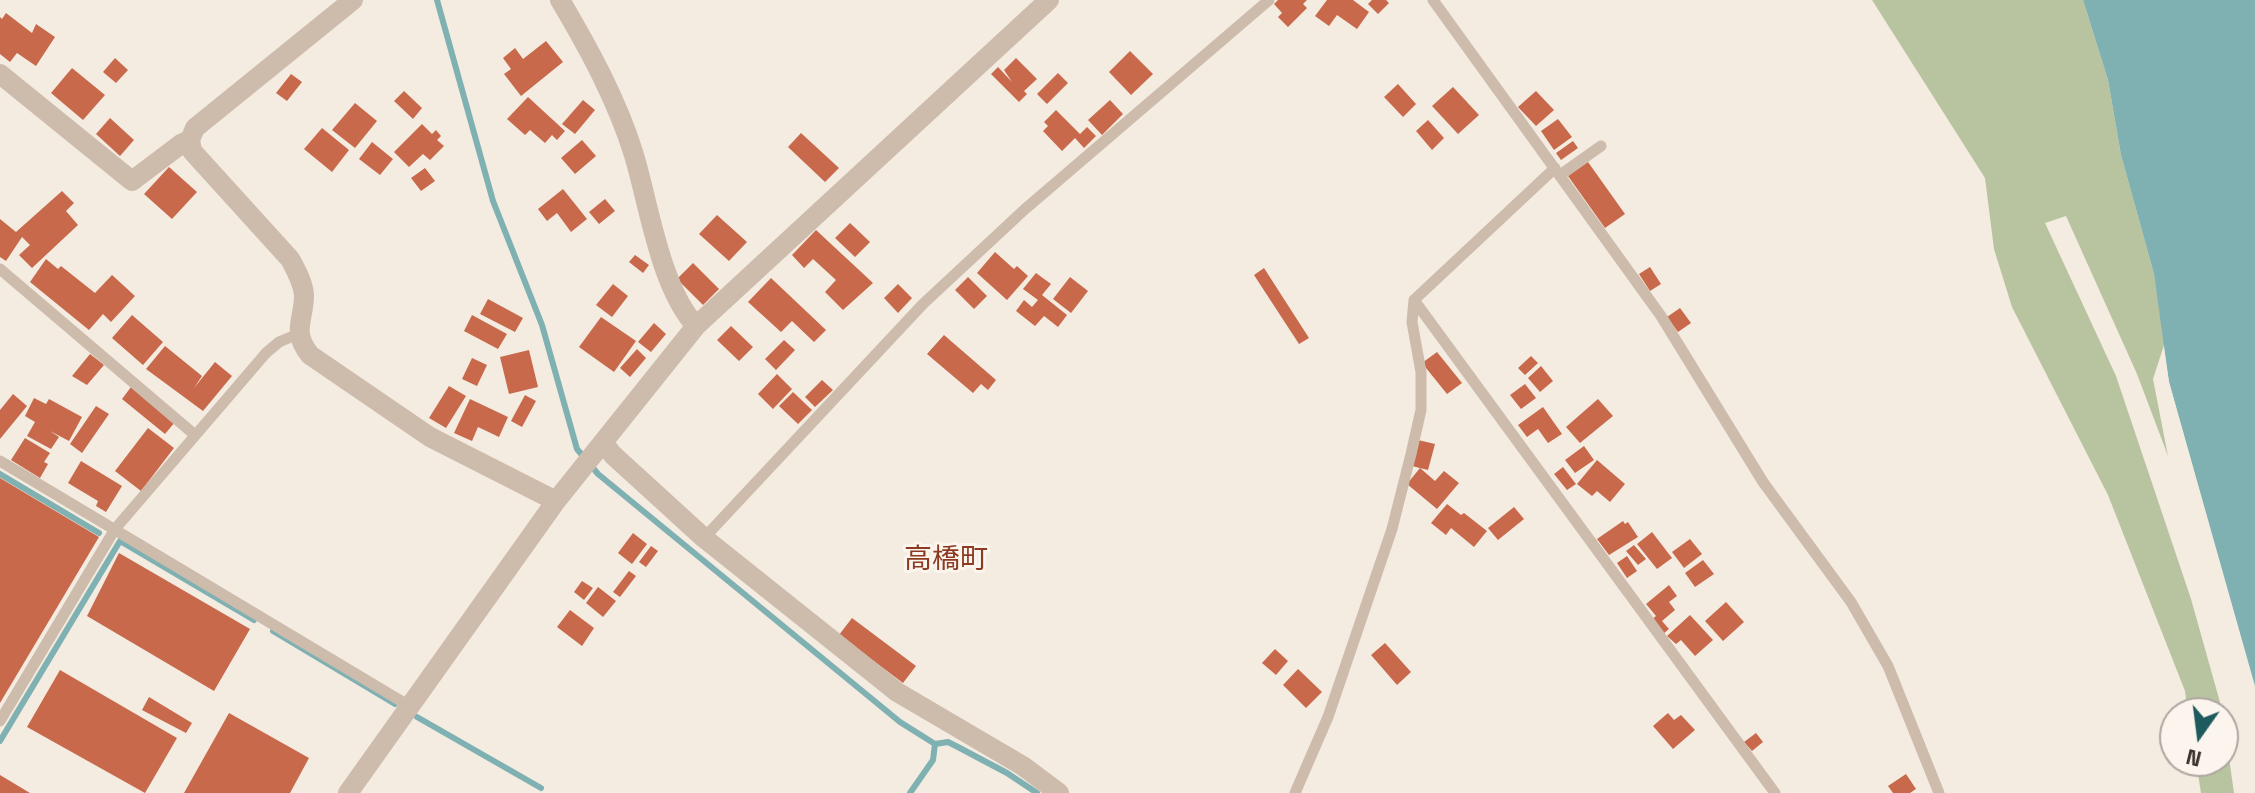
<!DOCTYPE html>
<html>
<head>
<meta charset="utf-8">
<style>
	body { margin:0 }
	#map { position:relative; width:2255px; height:793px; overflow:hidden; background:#f4ebe1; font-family:"Space Grotesk",sans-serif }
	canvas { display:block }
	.north { position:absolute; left:2159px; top:697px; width:80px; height:80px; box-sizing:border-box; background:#fbf5ee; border:2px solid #aea6a0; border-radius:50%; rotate:194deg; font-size:22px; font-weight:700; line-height:32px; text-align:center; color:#3b302b }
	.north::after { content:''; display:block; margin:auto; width:28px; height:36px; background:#1f5a5e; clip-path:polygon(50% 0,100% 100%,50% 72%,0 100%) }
</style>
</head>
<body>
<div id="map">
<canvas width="2255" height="793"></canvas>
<div class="north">N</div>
</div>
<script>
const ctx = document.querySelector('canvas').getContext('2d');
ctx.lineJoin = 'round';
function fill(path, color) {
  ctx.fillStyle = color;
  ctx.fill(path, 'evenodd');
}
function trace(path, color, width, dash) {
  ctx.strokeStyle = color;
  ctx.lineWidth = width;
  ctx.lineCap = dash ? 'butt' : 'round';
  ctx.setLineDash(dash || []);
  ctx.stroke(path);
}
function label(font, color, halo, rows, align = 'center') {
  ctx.font = font + ' "Space Grotesk","Noto Sans JP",sans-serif';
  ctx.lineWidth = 6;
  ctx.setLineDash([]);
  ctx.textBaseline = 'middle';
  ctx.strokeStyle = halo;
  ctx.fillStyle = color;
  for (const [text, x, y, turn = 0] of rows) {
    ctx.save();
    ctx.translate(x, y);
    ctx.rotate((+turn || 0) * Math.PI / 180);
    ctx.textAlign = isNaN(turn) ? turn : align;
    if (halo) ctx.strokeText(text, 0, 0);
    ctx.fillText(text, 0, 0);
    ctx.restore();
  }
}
fill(new Path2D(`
	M1872 0H2083L2108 80 2121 155 2154 274 2165 342 2153 379 2168 456 2137 374 2066 216 2045 223 2116 376 2191 599 2223 713H2188L2185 691 2108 495 2012 307 1994 249 1985 178Z
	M2223 715 2234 793H2201L2196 761H2223Z`), '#b8c4a0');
fill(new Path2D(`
	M2083 0H2255V686L2169 382 2154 274 2121 155 2108 80Z`), '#7fb0b2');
fill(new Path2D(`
	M2164 351 2169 382 2255 690 2251 687 2165 383 2161 359Z`), '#f4ebe1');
trace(new Path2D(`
	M437 0 493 201 542 325 577 449 598 474 900 722 935 744 948 742 956 746 1007 773 1037 793
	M0 474 99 533
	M273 631 395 704
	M417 717 541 788
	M0 741 120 541 254 620
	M910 793 933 760 935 744`), '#7fb0b2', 6);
fill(new Path2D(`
	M1278 0H1307L1303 4 1307 8 1288 27 1278 17 1282 13 1274 4Z
	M1327 0H1353L1369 12 1357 29 1337 15 1329 26 1315 16Z
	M1372 0H1386L1389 3 1378 14 1368 4Z
	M6 13 32 33 36 24 55 37 36 66 17 53 10 62 0 54V17L2 19Z
	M546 41 563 62 521 96 504 74 511 69 503 58 515 48 523 59Z
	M1130 51 1153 74 1131 95 1109 72Z
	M115 58 128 70 116 83 103 72Z
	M1016 58 1037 79 1024 91 1027 94 1019 102 991 74 998 67 1012 82 1004 70Z
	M72 68 105 95 83 120 51 93Z
	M1058 73 1068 83 1047 104 1037 94Z
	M291 74 302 82 287 101 276 93Z
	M1398 84 1416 104 1403 117 1384 97Z
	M1453 87 1479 115 1458 134 1432 106Z
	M404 91 422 108 413 119 394 101Z
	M1536 91 1554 110 1536 126 1518 107Z
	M528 97 565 131 557 140 552 135 545 143 530 130 525 135 507 119Z
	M583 100 595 110 575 134 562 124Z
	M1110 100 1123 114 1102 135 1088 120Z
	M355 103 377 121 355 148 332 130Z
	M1056 110 1080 134 1087 127 1096 136 1084 148 1075 138 1062 151 1043 131 1048 126 1044 122Z
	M110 118 134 140 120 156 96 134Z
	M1558 119 1572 137 1554 150 1541 131Z
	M1428 120 1444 138 1432 150 1416 131Z
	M422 124 432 134 436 130 441 136 437 140 444 146 430 160 423 154 409 167 394 152Z
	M322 128 349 150 332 172 304 149Z
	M801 133 839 168 825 182 788 147Z
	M582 140 596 156 575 174 561 158Z
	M1573 141 1578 148 1561 160 1556 153Z
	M372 142 393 159 380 175 359 159Z
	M1588 162 1625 214 1605 228 1568 176Z
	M169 167 197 192 172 219 144 194Z
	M425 168 435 181 421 191 411 178Z
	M563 189 587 219 571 232 557 213 547 221 538 209Z
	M62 191 74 203 66 211 78 225 32 268 19 255 30 245 22 237 6 261 0 257V219L16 232Z
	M605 199 615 211 599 224 589 212Z
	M717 215 747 242 729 261 699 234Z
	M850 223 870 242 855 257 835 238Z
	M816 230 873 283 843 310 825 292 836 280 813 259 804 268 792 255Z
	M995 252 1014 269 1017 266 1028 276 1007 300 977 273Z
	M635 255 649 265 643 273 629 262Z
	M46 259 58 269 61 266 95 293 112 275 135 296 111 322 103 314 89 330 30 282Z
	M693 263 719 289 703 305 677 279Z
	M1650 267 1661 284 1650 291 1639 274Z
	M1264 268 1309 338 1299 344 1254 275Z
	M1036 273 1051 284 1042 295 1067 315 1058 327 1044 316 1035 326 1016 311 1024 300 1032 307 1038 300 1023 289Z
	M968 277 987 296 974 309 955 290Z
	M1070 277 1088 291 1071 313 1053 299Z
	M771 278 826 330 814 342 792 321 781 332 748 302Z
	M613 284 628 296 612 317 596 305Z
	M898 284 912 298 898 313 884 298Z
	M488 299 523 318 515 332 480 314Z
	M1680 308 1691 323 1678 332 1667 317Z
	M132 315 163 342 143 365 112 338Z
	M472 315 507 334 498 349 464 331Z
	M601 317 636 341 614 372 579 347Z
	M654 323 666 334 651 352 638 342Z
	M731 326 753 347 739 361 717 340Z
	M944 335 996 380 988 390 981 384 973 393 927 354Z
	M784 340 795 350 776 370 765 359Z
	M165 346 202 376 194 388 215 362 232 376 203 411 146 369Z
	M637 349 646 358 630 377 620 368Z
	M529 350 538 387 509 394 500 357Z
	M1437 352 1462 383 1447 394 1422 363Z
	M90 354 104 365 87 385 72 376Z
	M1531 356 1538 363 1525 375 1518 368Z
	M472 358 487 365 477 386 462 379Z
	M1541 366 1553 381 1540 392 1528 378Z
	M777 374 792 389 773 409 758 394Z
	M822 380 833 390 815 407 805 397Z
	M1525 384 1536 398 1521 409 1510 395Z
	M449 386 466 396 446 428 429 418Z
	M131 387 175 422 165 434 122 399Z
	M793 392 812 410 798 424 779 406Z
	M13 394 27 406 0 439V410Z
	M525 395 536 401 522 427 511 421Z
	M34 398 46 404 49 399 82 417 69 441 50 431 59 437 51 449 27 436 35 422 25 416Z
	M470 399 508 417 499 437 478 427 472 441 454 433Z
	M1598 399 1613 416 1580 443 1566 427Z
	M96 406 109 414 82 453 70 444Z
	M1543 407 1562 434 1548 443 1538 429 1527 437 1518 425Z
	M148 428 174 448 141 491 115 471Z
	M25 438 50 453 44 462 48 464 40 478 11 460Z
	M1418 440 1435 444 1428 470 1412 466Z
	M1584 446 1594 460 1575 473 1565 460Z
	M1597 460 1625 484 1610 502 1597 491 1592 496 1577 484Z
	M81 461 122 486 106 512 96 506 98 501 68 483Z
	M1563 467 1576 484 1567 490 1554 474Z
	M1420 468 1435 481 1444 471 1459 483 1437 509 1407 484Z
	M0 478 99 537 0 703Z
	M1447 504 1461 515 1464 513 1487 531 1474 547 1451 528 1446 535 1431 523Z
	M1514 507 1524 519 1498 540 1488 528Z
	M1623 521 1625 524 1628 522 1638 537 1609 555 1597 539Z
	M1652 532 1672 558 1657 569 1637 544Z
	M633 533 647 544 632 564 618 553Z
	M1690 539 1702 554 1684 568 1672 552Z
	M1634 545 1646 559 1638 565 1626 551Z
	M651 546 658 551 646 567 639 562Z
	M119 553 250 629 214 691 87 616Z
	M1627 556 1637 571 1627 578 1617 563Z
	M1703 560 1714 574 1695 587 1685 573Z
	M629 571 636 576 620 597 613 592Z
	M582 581 593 588 584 600 574 592Z
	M1669 585 1677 596 1669 602 1675 610 1662 621 1669 629 1663 634 1651 620 1656 616 1646 604Z
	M598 587 616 601 603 617 586 603Z
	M1726 602 1744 622 1723 641 1705 621Z
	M570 610 594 628 582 646 557 627Z
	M1690 615 1713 640 1695 656 1681 640 1676 644 1667 636Z
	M852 618 916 666 903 683 839 635Z
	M1385 643 1411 672 1397 685 1371 655Z
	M1275 649 1288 661 1276 675 1262 663Z
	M1298 669 1322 692 1306 708 1283 685Z
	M60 670 177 738 145 793 27 727Z
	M149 697 192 723 186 733 142 710Z
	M229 713 309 758 290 793H184Z
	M1668 713 1674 720 1681 715 1695 730 1673 749 1653 726Z
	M1756 733 1763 742 1752 751 1744 742Z
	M1906 774 1916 789 1910 793H1893L1888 786Z
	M0 775 30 793H0Z`), '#c8694b');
trace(new Path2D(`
	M1433 0 1661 316 1763 482 1851 602 1888 666 1939 793
	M1560 175 1601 146
	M0 269 195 435
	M1414 300 1775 793
	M0 461 411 707
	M704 538 923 304 1024 210 1269 0
	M0 721 115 529 266 353 279 342 298 334
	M1295 793 1328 717 1392 529 1411 454 1421 410V372L1412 322 1414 300 1555 168`), '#cdbbac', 11);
trace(new Path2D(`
	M353 0 195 128 190 140 192 151 290 259C296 270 303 282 304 295 304 321 291 331 310 355L430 437 556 501
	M560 0C589 49 617 100 634 155 649 205 660 287 696 326
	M0 74 132 181 181 144 190 140
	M603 442 613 455 704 538 897 692 1023 766 1059 793
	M348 793 556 501 696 326 1049 0`), '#cdbbac', 20);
label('28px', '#8c3b22', '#fbf5ee', [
	["高橋町",946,560]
]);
</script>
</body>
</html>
